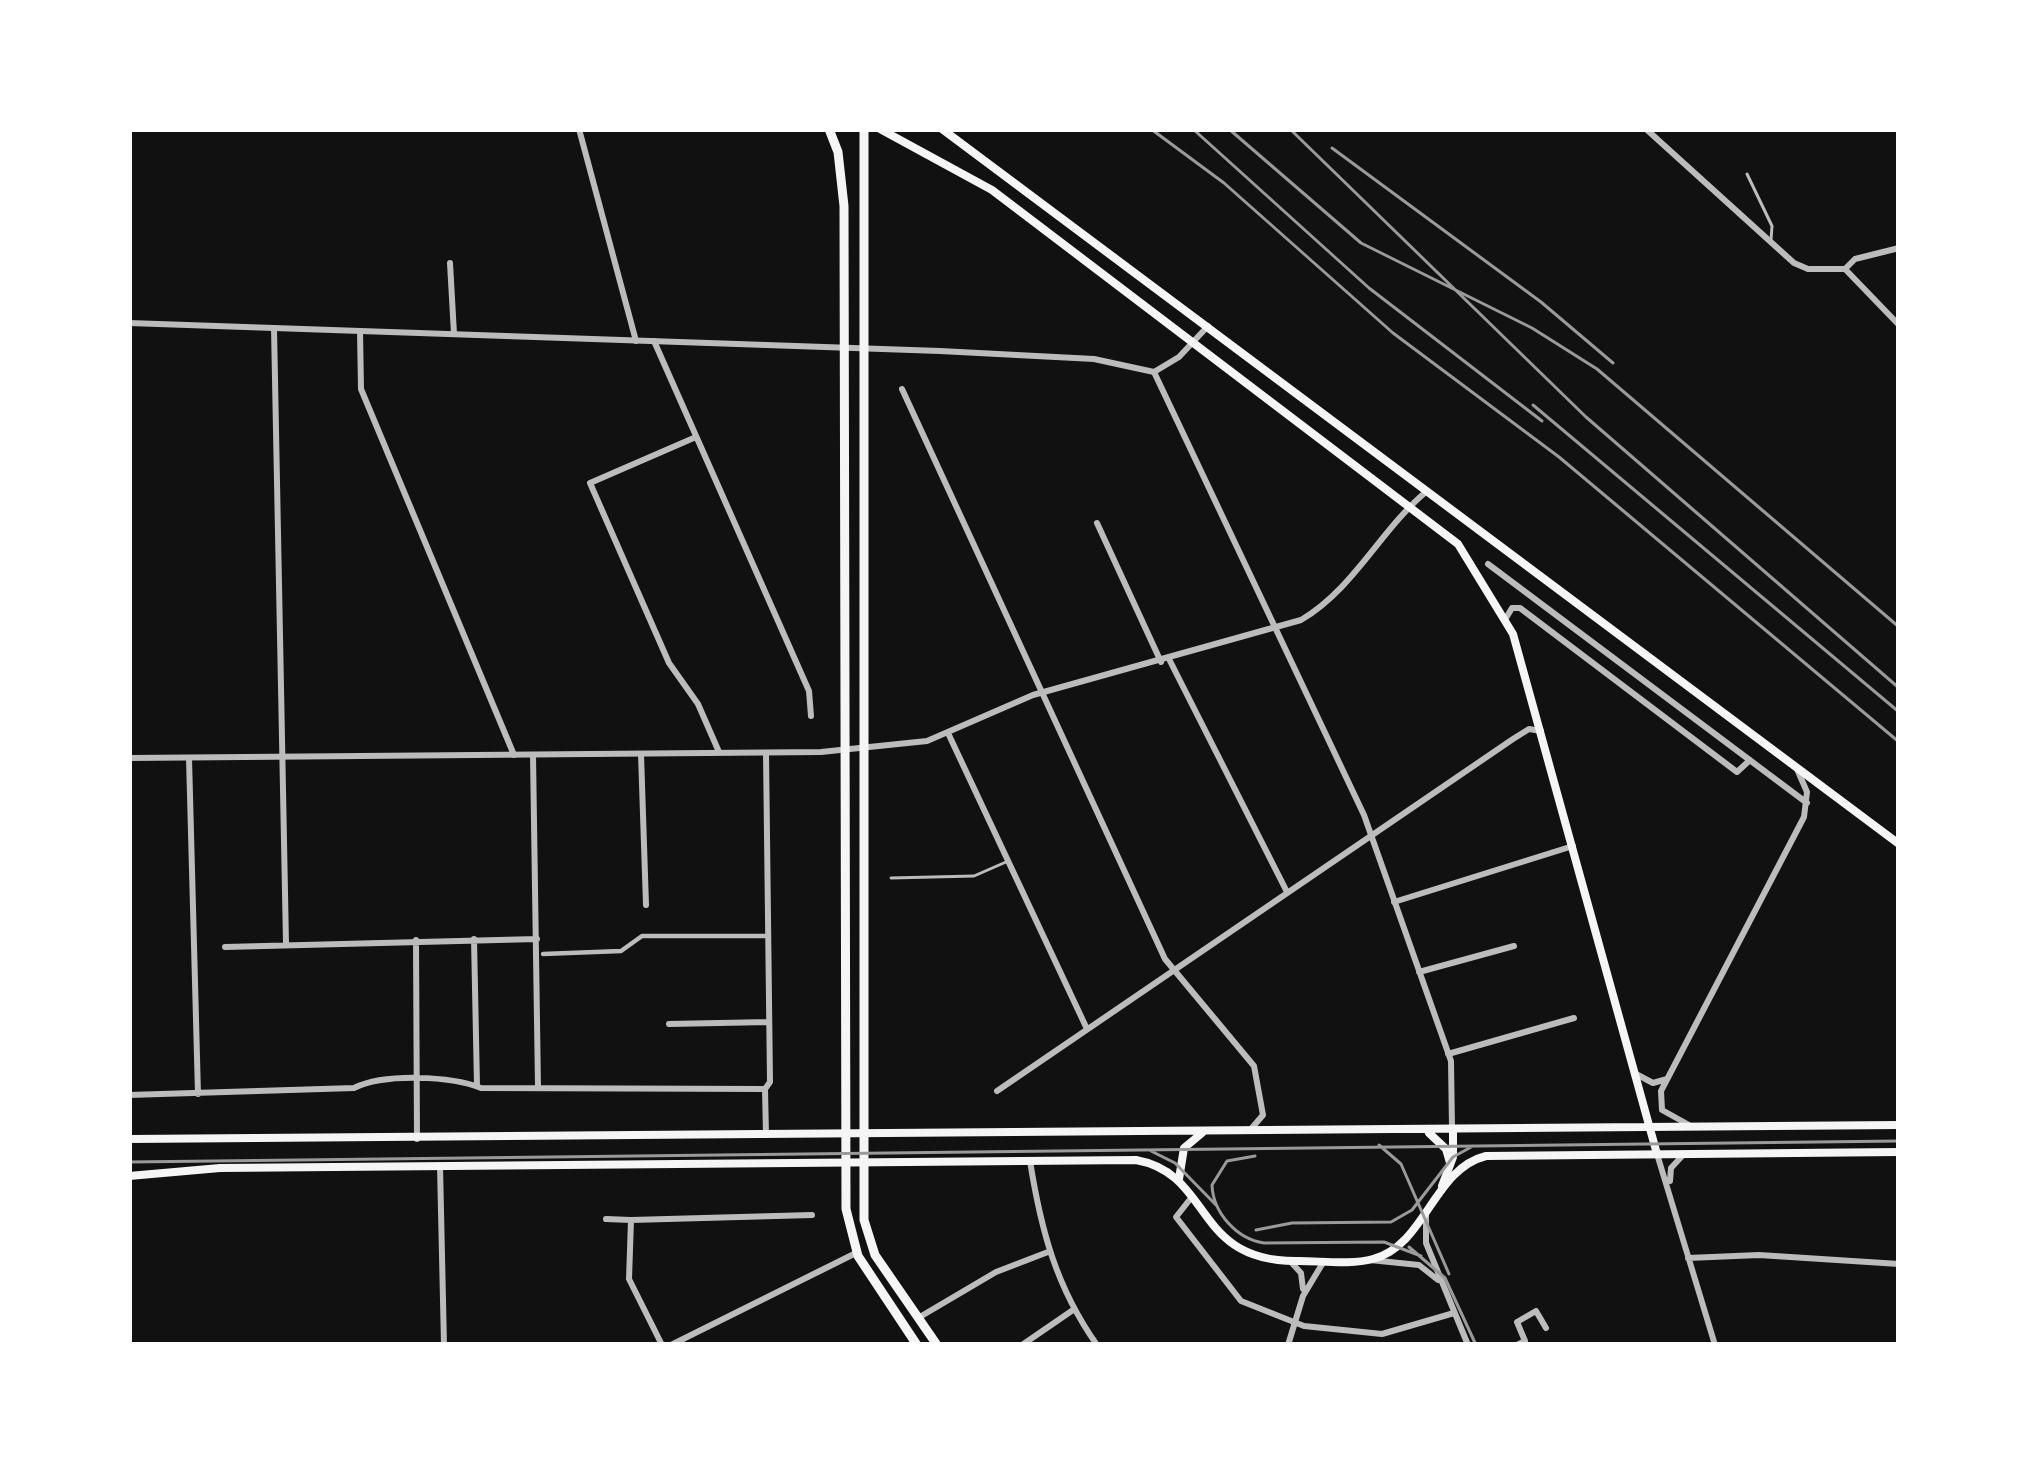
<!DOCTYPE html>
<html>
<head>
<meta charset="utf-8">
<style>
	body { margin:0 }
	#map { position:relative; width:2028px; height:1474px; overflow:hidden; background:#111; font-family:Raleway,sans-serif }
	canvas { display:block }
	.frame { position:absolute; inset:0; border:132px solid #fff; pointer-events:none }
</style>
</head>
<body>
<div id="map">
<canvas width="2028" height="1474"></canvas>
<div class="frame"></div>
</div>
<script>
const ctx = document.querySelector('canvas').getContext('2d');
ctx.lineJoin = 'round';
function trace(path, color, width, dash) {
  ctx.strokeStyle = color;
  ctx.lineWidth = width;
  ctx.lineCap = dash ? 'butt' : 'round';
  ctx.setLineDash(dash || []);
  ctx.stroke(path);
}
trace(new Path2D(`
	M1747 174 1772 226 1771 240
	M891 878 974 876 1006 862`), '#bcbcbc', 3);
trace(new Path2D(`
	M543 954 621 951 642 936H769`), '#bcbcbc', 4.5);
trace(new Path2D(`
	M579 129 636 341
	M1646 129 1794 263 1808 269H1845
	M450 263 454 334
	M1845 269 1899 325
	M1845 269 1855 259 1899 248
	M274 328 286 943
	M360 331 361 389 514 755
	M654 341 809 691 811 716
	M1154 372 1364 815 1451 1061 1452 1128
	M902 389 1165 959 1254 1066 1263 1115 1251 1129
	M696 437 590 483 669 663 698 704 719 752
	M1097 523 1161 662
	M1488 564 1807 803
	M1506 618 1512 608H1520L1737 772 1750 760
	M1169 659 1287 892
	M948 733 1087 1029
	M766 753 770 1082 765 1089 766 1135
	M641 754 646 905
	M533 755 538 1087
	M189 758 198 1094
	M1394 902 1573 846
	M474 939 477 1086
	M416 940 417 1139
	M225 947 537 939
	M1419 972 1514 946
	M669 1024 769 1022
	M1448 1054 1574 1018
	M1636 1074 1653 1083 1667 1079
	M997 1091 1513 739 1529 729 1541 731
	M129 1095 354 1088C385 1073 451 1076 481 1088L765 1089
	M1689 1125 1662 1110 1661 1091 1804 817 1807 792 1797 769
	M1657 1154 1715 1345
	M1030 1161C1041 1230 1056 1287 1097 1345
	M440 1166 444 1345
	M1670 1181 1671 1168 1684 1154
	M1191 1198 1176 1217 1241 1301 1304 1326 1382 1334 1454 1313
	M606 1219 631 1220
	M1688 1258 1759 1255 1899 1264
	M1290 1261 1301 1273 1303 1289
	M918 1318 996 1272 1048 1252
	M662 1345 629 1279 631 1220 812 1215
	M671 1345 856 1253
	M1022 1345 1073 1310
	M1288 1345 1303 1296 1324 1261
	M1517 1345 1525 1341 1517 1322 1536 1311 1546 1328`), '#bcbcbc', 6);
trace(new Path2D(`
	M129 323 940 351 1094 359 1154 372 1179 357 1208 326
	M129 758 821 752 927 741 1033 695 1301 620C1354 589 1381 529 1427 491
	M1426 1213V1243L1468 1345
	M1370 1260 1419 1265 1438 1280`), '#bcbcbc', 6);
trace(new Path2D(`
	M880 129 992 190 1458 544 1513 634 1657 1154
	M942 129 1899 844
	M1429 1133 1446 1149 1450 1163
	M129 1139 1899 1125
	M129 1176 220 1168 1136 1160C1214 1174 1192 1263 1299 1261 1322 1261 1351 1265 1373 1259 1426 1245 1433 1169 1486 1156L1899 1152
	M1179 1179 1184 1148 1202 1133
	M1442 1186 1453 1157V1130`), '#f5f5f5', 8);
trace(new Path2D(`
	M829 129 838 152 844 206 846 1209 858 1256 917 1345
	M864 129V1220L875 1255 937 1345`), '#f5f5f5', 9);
trace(new Path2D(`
	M1379 1145 1401 1164 1449 1274
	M1149 1150 1175 1163 1217 1206
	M1255 1156 1227 1161 1212 1185C1213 1213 1237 1239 1264 1243L1384 1242 1421 1256
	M129 1162 1899 1141
	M1412 1210 1453 1157 1473 1146
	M1256 1230 1292 1223 1391 1222 1412 1210
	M1409 1247 1445 1278 1476 1345`), '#9a9a9a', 3);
trace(new Path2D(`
	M1151 129 1224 183 1393 333 1559 457 1899 742
	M1193 129 1369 288 1542 421
	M1229 129 1361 243 1532 328 1597 369 1899 627
	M1290 129 1586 417 1899 688
	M1332 148 1541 302 1613 363
	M1533 405 1899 712`), '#9a9a9a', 3);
</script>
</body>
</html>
